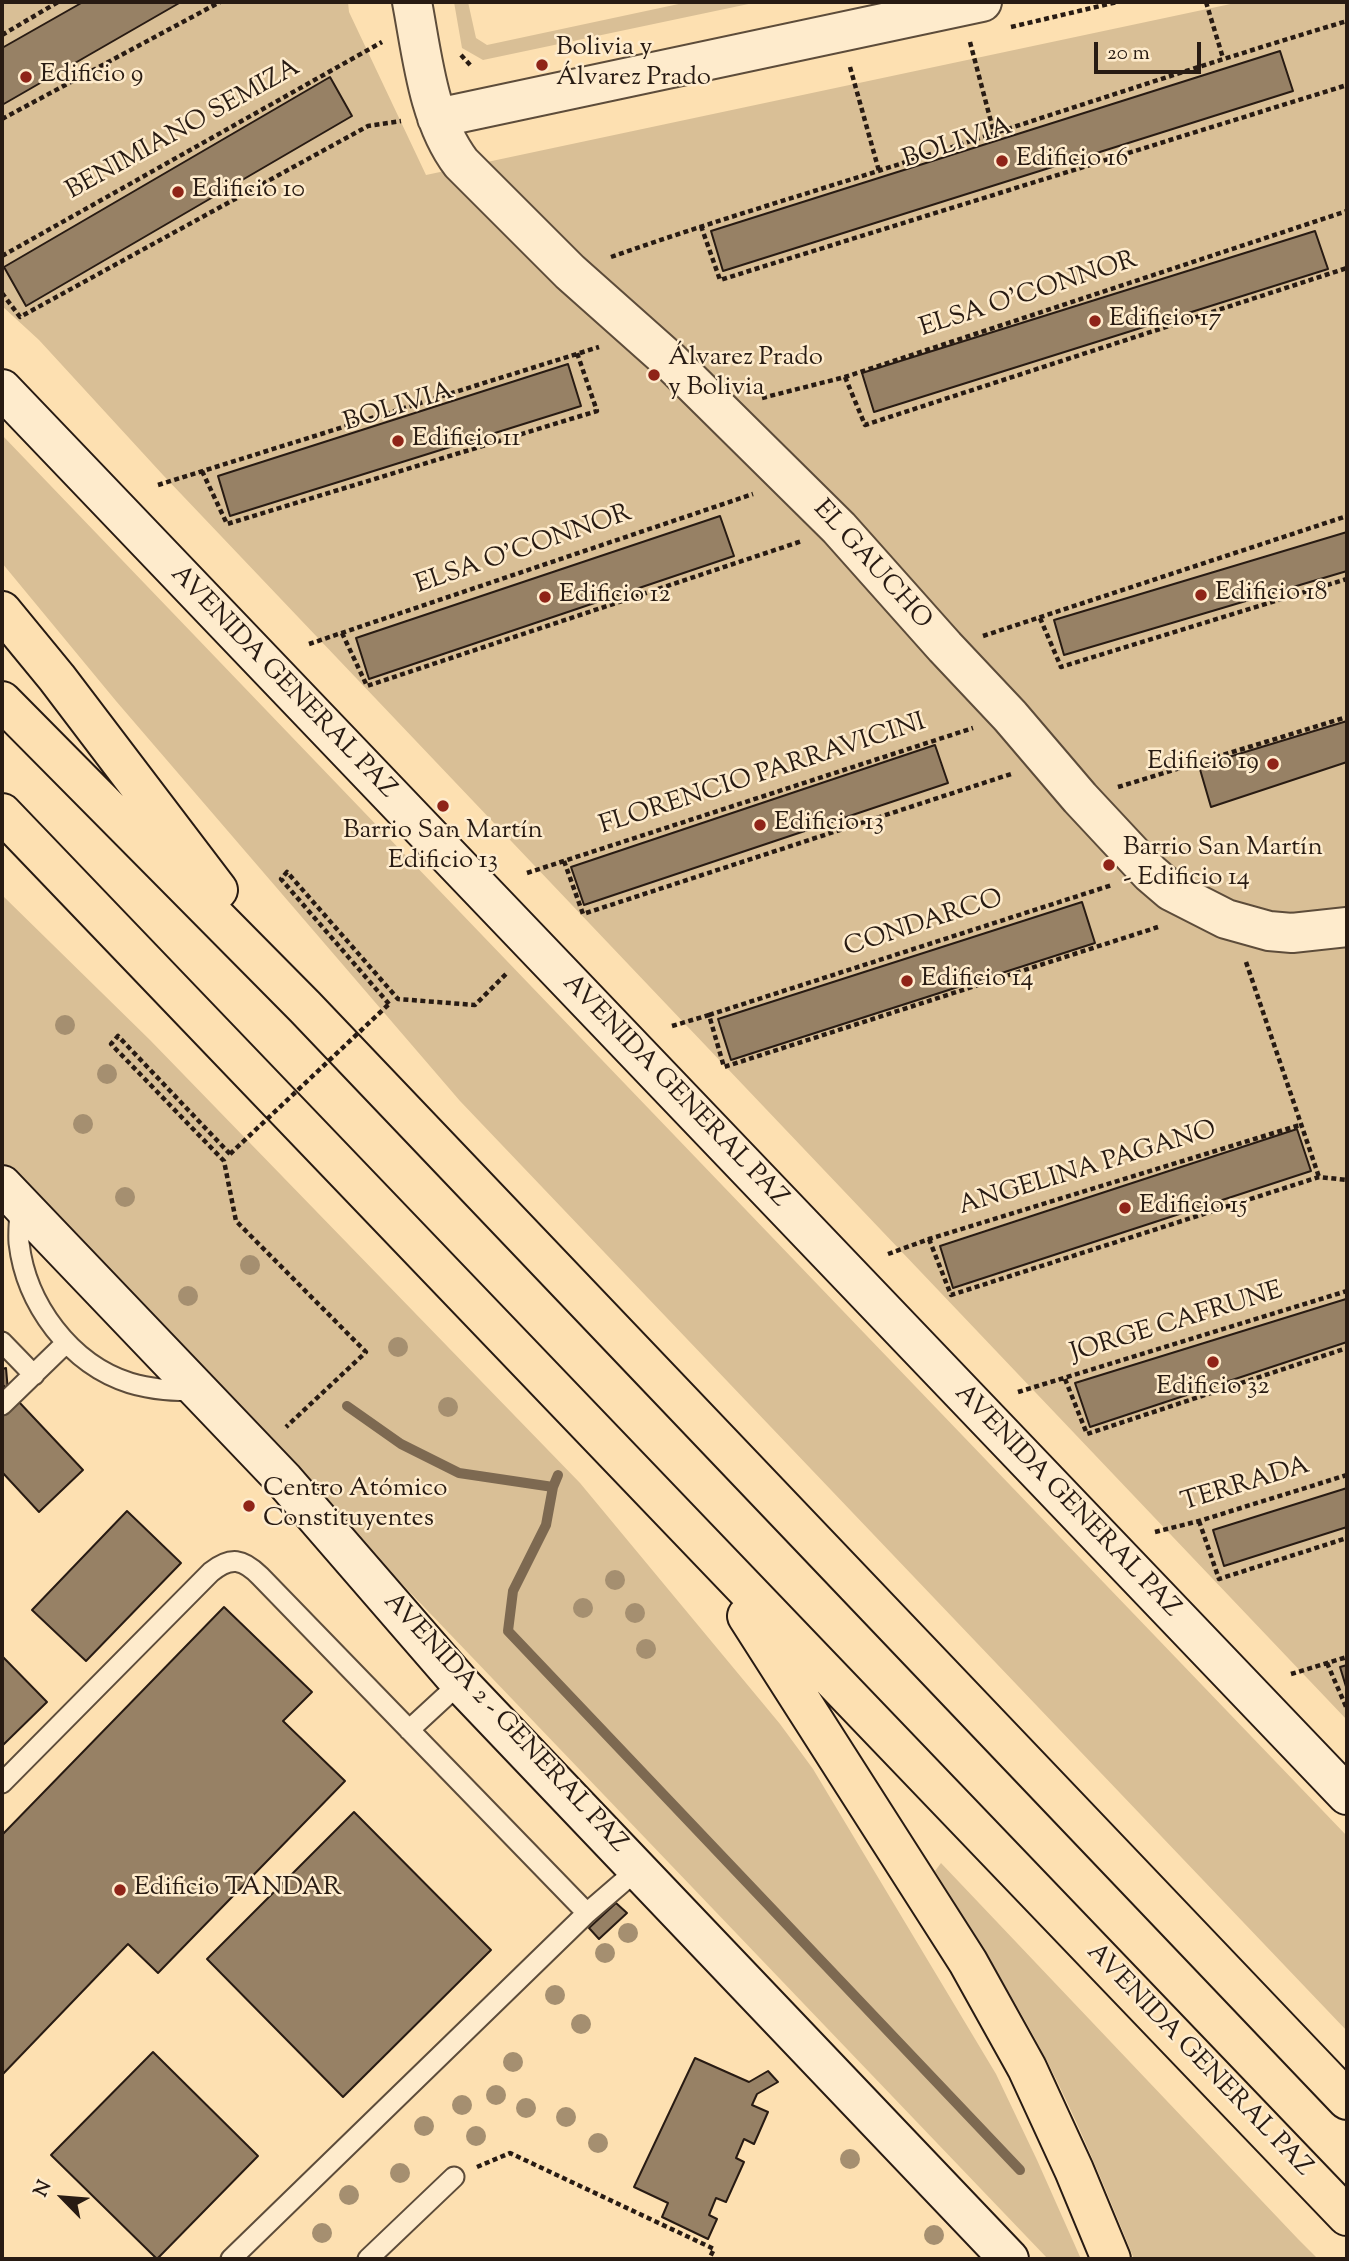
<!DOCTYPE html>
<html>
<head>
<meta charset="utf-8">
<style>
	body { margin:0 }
	#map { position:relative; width:1349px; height:2261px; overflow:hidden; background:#fde0b1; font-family:"Sorts Mill Goudy",serif }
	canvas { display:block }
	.frame { position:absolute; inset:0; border:4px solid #281b13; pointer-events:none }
	.north { position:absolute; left:28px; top:2163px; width:70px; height:70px; -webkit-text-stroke:5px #feebcc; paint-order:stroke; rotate:295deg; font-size:19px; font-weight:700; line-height:28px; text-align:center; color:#281b13 }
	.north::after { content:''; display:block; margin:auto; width:24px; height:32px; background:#281b13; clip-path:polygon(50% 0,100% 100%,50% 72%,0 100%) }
	.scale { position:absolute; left:1094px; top:42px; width:107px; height:32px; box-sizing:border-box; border:4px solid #281b13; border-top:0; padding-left:9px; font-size:21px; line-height:24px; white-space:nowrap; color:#281b13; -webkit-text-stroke:5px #feebcc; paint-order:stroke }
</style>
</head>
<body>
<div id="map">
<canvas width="1349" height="2261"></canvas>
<div class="frame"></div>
<div class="north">N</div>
<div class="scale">20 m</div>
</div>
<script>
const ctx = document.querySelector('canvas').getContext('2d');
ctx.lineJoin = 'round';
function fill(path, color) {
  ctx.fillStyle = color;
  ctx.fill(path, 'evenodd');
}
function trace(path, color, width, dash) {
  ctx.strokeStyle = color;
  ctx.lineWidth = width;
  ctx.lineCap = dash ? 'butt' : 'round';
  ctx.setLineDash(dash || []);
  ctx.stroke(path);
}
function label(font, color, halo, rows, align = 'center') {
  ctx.font = font + ' "Sorts Mill Goudy",serif';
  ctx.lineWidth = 5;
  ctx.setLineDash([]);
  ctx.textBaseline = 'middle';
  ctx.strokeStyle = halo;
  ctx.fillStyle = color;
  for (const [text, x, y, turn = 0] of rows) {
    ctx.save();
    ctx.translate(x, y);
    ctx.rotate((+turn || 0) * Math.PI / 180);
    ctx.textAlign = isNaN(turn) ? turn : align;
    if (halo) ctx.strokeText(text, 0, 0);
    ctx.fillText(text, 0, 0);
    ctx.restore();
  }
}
fill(new Path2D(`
	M2 2H83L2 48Z
	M181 2H348L349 12 426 175 1240 2H1347V532L1054 620 1065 655 1347 571V721L1199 766 1211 807 1347 762V1304L1345 1299 1076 1383 1090 1427 1347 1342V1488L1214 1530 1225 1565 1347 1527V1665L1340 1668 1347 1690V1720L163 475 39 340 2 306V105ZM330 78 352 116 26 305 4 267ZM1315 231 1327 270 875 411ZM568 364 581 406 230 515 218 476ZM720 516 733 556 368 678 357 638ZM935 745 947 783 584 905 572 867ZM1082 902 1095 943 731 1060 718 1019ZM1297 1129 1311 1171 953 1287 940 1245Z
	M454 2H468L476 38 487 45 688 2H758L483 60 462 48Z
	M2 435 1347 1836V2031L460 1101 116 701 2 563Z
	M2 895 150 1040 580 1483 780 1724 813 1769 996 2074 1037 2160 1081 2259H1048L2 1166Z
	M941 1863 1298 2239 1318 2259H1134C1107 2192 1079 2124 1046 2059 1012 1994 973 1933 935 1871Z`), '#d9bf96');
trace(new Path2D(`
	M347 1406 401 1444 459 1473 553 1487
	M558 1475 553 1487 546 1525 513 1591 508 1631 1020 2170`), '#7d6951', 10);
const building = new Path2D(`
	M83 2H181L2 105V48Z
	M1280 51 1293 91 723 271 711 231Z
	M330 77 352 116 26 306 4 267Z
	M1315 231 1328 269 874 412 862 373Z
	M568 364 581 406 230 516 218 476Z
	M720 516 734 556 369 679 356 638Z
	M1347 532V571L1064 655 1054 620Z
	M1347 721V762L1211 807 1199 766Z
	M935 745 948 783 584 905 571 867Z
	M1082 902 1095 943 731 1060 718 1019Z
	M1297 1129 1311 1171 953 1288 940 1246Z
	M1346 1299 1347 1342 1090 1427 1075 1383Z
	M6 1368 8 1391 2 1397V1369Z
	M3 1385 83 1470 39 1512 2 1472Z
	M1347 1488V1527L1224 1566 1213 1530Z
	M127 1511 181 1563 86 1661 32 1610Z
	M224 1607 312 1692 283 1721 345 1781 158 1973 128 1944 2 2075V1835Z
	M2 1656 47 1702 2 1746Z
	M1347 1665V1690L1340 1667Z
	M354 1812 491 1950 343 2097 207 1959Z
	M616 1903 627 1913 599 1939 589 1928Z
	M153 2052 258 2156 157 2259 51 2155Z
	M695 2058 749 2082 768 2071 778 2082 757 2094 752 2105 768 2112 754 2144 744 2139 736 2158 744 2162 726 2202 716 2198 709 2215 717 2219 708 2239 662 2217 668 2203 634 2187Z`);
fill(building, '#978165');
trace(building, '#281b13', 2);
const lane = new Path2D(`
	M20 1205C20 1217 18 1231 19 1243 26 1304 70 1364 130 1383 153 1390 175 1391 199 1391
	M2 1342 34 1375
	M2 1405 66 1343
	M409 1730 460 1683
	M2 1783 211 1572C231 1556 243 1559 260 1576L587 1913
	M231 2259 587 1913 638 1869
	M368 2259 454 2177`);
const street = new Path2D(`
	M412 2C422 54 428 120 461 163L570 272 670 361 839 528 945 647 1010 716 1080 798 1150 873 1171 891 1226 919 1269 931 1292 933 1347 927
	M437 118 982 2`);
const secondary = new Path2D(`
	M2 389 1347 1795
	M2 1185 284 1480 460 1683 1009 2259`);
const highway = new Path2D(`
	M2 611 57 678 218 890
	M2 701 305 1007 1347 2100
	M2 813 1347 2216
	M747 1616 968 1962 1027 2068 1074 2170 1111 2259`);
trace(lane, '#5d4c3a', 23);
trace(street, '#5d4c3a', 42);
trace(secondary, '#281b13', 42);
trace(highway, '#281b13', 42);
trace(new Path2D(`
	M1206 2 1223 58
	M1011 27 1117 2
	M2 35 58 2
	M970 42 994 133
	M461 55 472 67
	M850 67 879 171
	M2 119 220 2
	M701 226 720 280 1347 85
	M2 256 382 42
	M611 257C699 226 789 199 878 171 1034 121 1190 68 1347 21
	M2 293 20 317 368 126 401 121
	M845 377 865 425 1347 268
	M762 398 845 377 1347 211
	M202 471 227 524 597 411 577 353
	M158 485 599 347
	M1040 618 1061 667 1347 579
	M342 633 367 686 802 541
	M983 636 1347 516
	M309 644 753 494
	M1118 787 1347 717
	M564 861 583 914 1011 774
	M527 873 973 728
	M1246 962 1319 1177
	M389 1004 281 879 287 872 398 999 475 1005 508 972
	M709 1015 1112 885
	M672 1026 709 1015 724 1067 1158 927
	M230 1154 118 1036 111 1044 224 1161 236 1221 366 1352 286 1427
	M929 1239 951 1295 1319 1177 1347 1180
	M888 1254 929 1239 1300 1125
	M1065 1379 1087 1434 1347 1348
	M1018 1392 1347 1291
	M1199 1521 1219 1579 1347 1538
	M1155 1532 1199 1521 1347 1475
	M1327 1663 1347 1709
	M1291 1674 1347 1657
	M477 2167 510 2153 714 2249 709 2259`), '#281b13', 4.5, [5, 3.5]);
trace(lane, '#feebcc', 19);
trace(street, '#feebcc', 38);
trace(secondary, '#feebcc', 38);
trace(highway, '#fde0b1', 38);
trace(new Path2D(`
	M230 1154 389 1004`), '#281b13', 4.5, [5, 3.5]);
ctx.fillStyle = '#a58f70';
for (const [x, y] of [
	[65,1025],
	[107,1074],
	[83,1124],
	[125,1197],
	[250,1265],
	[188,1296],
	[398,1347],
	[448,1407],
	[615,1580],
	[583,1608],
	[635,1613],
	[646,1649],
	[628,1933],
	[605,1953],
	[555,1995],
	[581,2024],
	[513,2062],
	[496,2095],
	[462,2105],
	[526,2108],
	[566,2117],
	[424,2126],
	[476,2136],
	[598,2143],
	[850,2159],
	[400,2173],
	[349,2195],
	[322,2233],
	[934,2235]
]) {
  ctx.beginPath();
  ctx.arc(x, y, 10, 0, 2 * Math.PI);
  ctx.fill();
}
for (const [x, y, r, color] of [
	[542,65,7,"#8f2418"],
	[26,77,7,"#8f2418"],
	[1002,161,7,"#8f2418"],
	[178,192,7,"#8f2418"],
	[1095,321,7,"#8f2418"],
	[654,375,7,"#8f2418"],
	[398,441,7,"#8f2418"],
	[1201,595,7,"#8f2418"],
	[545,597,7,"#8f2418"],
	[1273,764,7,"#8f2418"],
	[443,806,7,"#8f2418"],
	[760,825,7,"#8f2418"],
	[1109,865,7,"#8f2418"],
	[907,981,7,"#8f2418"],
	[1125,1208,7,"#8f2418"],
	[1213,1362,7,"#8f2418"],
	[249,1506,7,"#8f2418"],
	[120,1890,7,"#8f2418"]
]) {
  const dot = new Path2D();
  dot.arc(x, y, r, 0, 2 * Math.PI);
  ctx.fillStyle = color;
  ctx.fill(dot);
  trace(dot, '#feebcc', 2.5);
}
label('26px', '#281b13', '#feebcc', [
	["Bolivia y",556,50],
	["Álvarez Prado",556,80],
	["Edificio 9",40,77],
	["Edificio 16",1016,161],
	["Edificio 10",192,192],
	["Edificio 17",1109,321],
	["Álvarez Prado",668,360],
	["y Bolivia",668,390],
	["Edificio 11",412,441],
	["Edificio 18",1215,595],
	["Edificio 12",559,597],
	["Edificio 19",1259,764,"right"],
	["Edificio 13",774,825],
	["Barrio San Martín",443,833,"center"],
	["Edificio 13",443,863,"center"],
	["Barrio San Martín",1123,850],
	["- Edificio 14",1123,880],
	["Edificio 14",921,981],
	["Edificio 15",1139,1208],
	["Edificio 32",1213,1389,"center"],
	["Centro Atómico",263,1491],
	["Constituyentes",263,1521],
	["Edificio TANDAR",134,1890]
], 'left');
label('26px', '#281b13', '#feebcc', [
	["BENIMIANO SEMIZA",184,131,-29],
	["BOLIVIA",958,145,-18],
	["ELSA O'CONNOR",1029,296,-18],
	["BOLIVIA",399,409,-17],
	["ELSA O'CONNOR",524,551,-19],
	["EL GAUCHO",871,566,48],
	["AVENIDA GENERAL PAZ",282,683,46],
	["FLORENCIO PARRAVICINI",763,776,-18],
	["CONDARCO",924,925,-18],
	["AVENIDA GENERAL PAZ",674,1092,46],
	["ANGELINA PAGANO",1088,1170,-17],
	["JORGE CAFRUNE",1177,1324,-17],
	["TERRADA",1246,1486,-17],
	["AVENIDA GENERAL PAZ",1066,1502,46],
	["AVENIDA 2 - GENERAL PAZ",504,1724,47],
	["AVENIDA GENERAL PAZ",1198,2061,46]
]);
</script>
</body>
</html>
